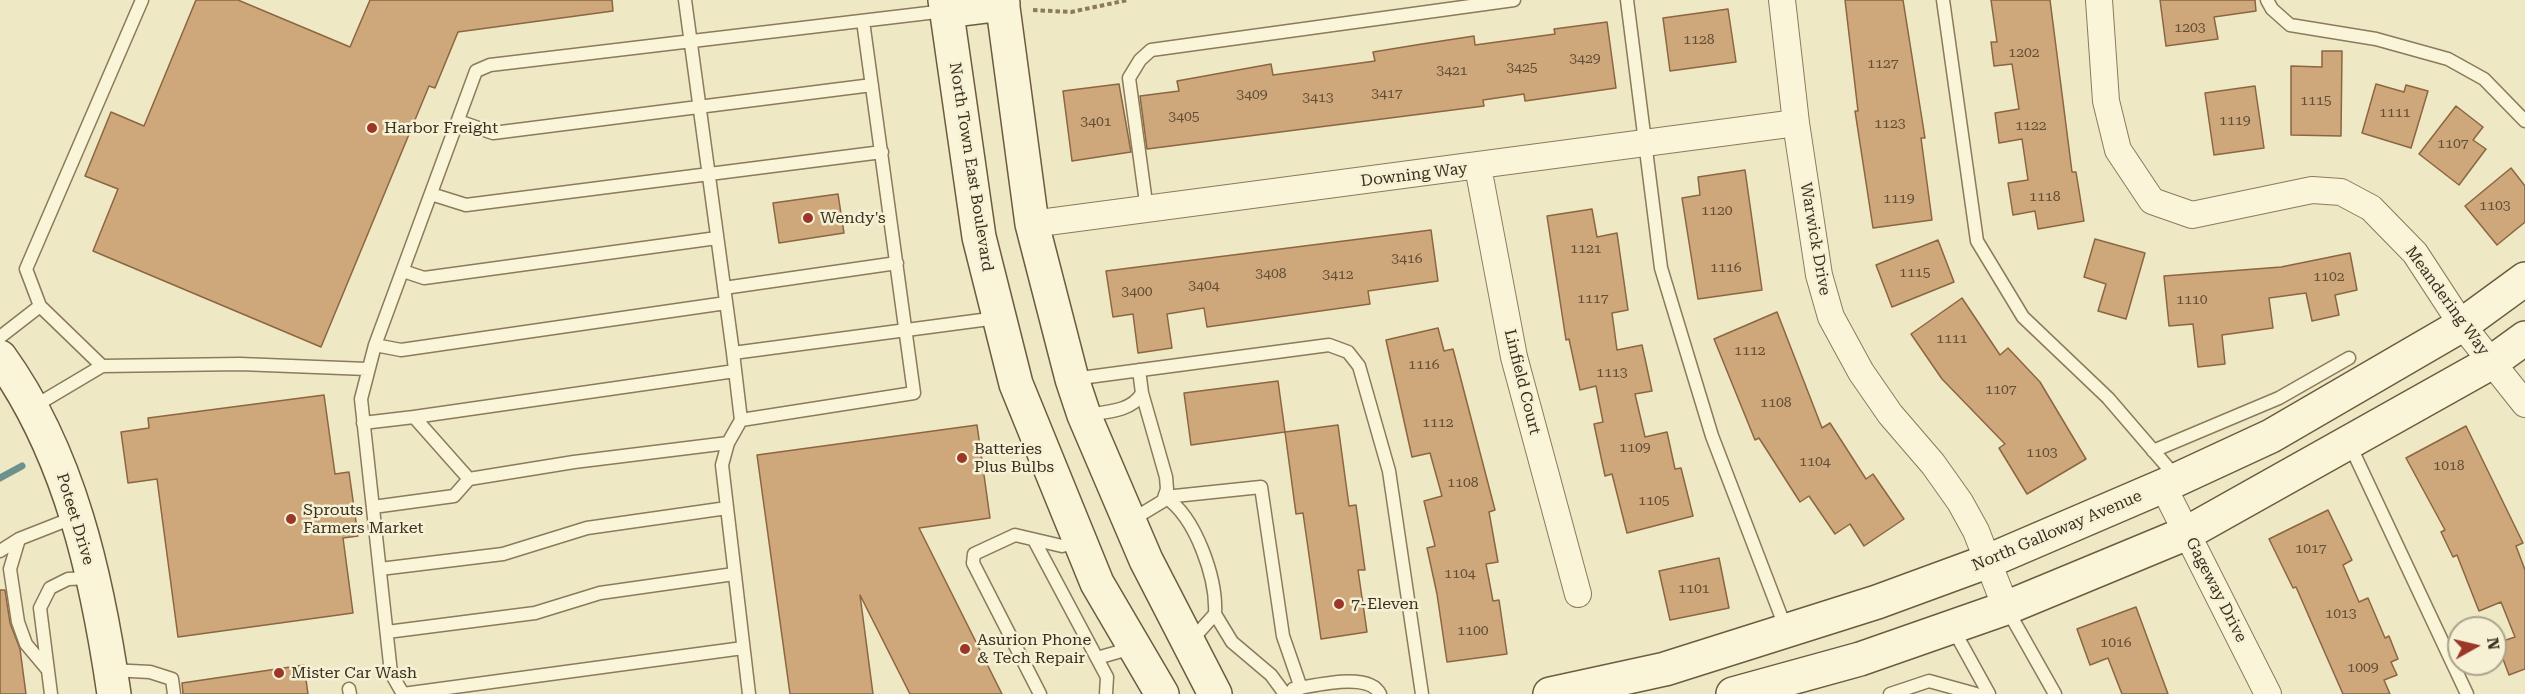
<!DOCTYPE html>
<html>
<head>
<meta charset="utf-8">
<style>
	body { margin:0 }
	#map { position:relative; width:2525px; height:694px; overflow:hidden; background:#efe8c5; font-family:"Roboto Serif",serif }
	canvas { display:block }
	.north { position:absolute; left:2447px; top:616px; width:60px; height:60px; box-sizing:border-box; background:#f6f1d5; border:2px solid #aba48c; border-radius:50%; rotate:82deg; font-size:16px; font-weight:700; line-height:24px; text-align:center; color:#3b301f }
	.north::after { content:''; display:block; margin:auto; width:21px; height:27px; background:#9b3629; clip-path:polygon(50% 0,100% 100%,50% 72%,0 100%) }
</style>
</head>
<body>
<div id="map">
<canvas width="2525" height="694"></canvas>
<div class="north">N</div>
</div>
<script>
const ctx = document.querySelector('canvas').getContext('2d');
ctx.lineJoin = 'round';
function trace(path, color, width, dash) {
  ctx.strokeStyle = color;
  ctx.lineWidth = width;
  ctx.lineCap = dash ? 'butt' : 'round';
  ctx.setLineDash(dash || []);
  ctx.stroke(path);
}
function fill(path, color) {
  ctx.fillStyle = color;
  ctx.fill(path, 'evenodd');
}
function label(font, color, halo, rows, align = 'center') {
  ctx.font = font + ' "Roboto Serif",serif';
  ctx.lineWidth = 5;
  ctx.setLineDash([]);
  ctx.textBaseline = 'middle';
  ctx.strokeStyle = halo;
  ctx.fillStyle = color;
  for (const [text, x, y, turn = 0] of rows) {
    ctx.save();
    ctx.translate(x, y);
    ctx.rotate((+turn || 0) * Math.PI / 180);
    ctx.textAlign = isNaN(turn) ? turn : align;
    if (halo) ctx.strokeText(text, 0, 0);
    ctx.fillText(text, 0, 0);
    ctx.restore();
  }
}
trace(new Path2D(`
	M0 478 22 466`), '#6d928d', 7);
const building = new Path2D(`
	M196 0H238L350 47 370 0H612L613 11 458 32 435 88 429 86 321 347 93 251 118 189 85 176 111 112 144 126Z
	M1845 0H1903L1925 138H1921L1932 220 1873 228 1855 111H1858Z
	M1991 0H2050L2072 172H2076L2084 221 2038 229 2035 211 2013 215 2008 183 2028 180 2022 139 1999 143 1995 113 2019 109 2012 64 1994 66 1991 42H1997Z
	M2160 0H2255L2256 11 2214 17 2218 39 2166 46Z
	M1728 9 1736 62 1670 71 1663 18Z
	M1607 22 1616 88 1525 101 1524 94 1483 100 1484 106 1147 149 1140 96 1179 91 1177 81 1271 64 1273 75 1375 61 1373 52 1422 44 1474 36 1475 45 1555 34 1554 29Z
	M2322 51H2342L2341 136 2291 135V66L2322 67Z
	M1119 84 1131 152 1072 161 1063 91Z
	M2376 84 2404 92 2406 85 2428 91 2411 148 2362 133Z
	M2255 86 2264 148 2214 155 2205 93Z
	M2456 106 2483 127 2473 140 2486 149 2459 185 2419 154Z
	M2511 168 2525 186V222L2497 245 2465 206Z
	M1745 170 1762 290 1698 299 1682 198 1700 195 1698 177Z
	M838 194 844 233 779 243 773 203Z
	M1592 209 1597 237 1617 233 1628 310 1612 313 1617 350 1642 345 1652 391 1635 394 1645 437 1667 432 1675 469 1681 468 1693 516 1627 533 1612 474 1605 476 1594 424 1603 422 1596 386 1580 390 1569 339 1566 340 1547 216Z
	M1431 230 1438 281 1368 291 1370 304 1207 327 1204 308 1167 314 1172 348 1138 353 1133 314 1113 317 1106 271Z
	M2095 239 2145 253 2126 319 2098 311 2106 284 2084 277Z
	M1938 240 1954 282 1892 307 1876 265Z
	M2350 253 2357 290 2335 295 2339 315 2312 321 2306 293 2269 298 2273 328 2222 335 2225 364 2198 367 2193 324 2169 326 2164 276 2281 267Z
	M1962 298 2000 355 2008 348 2040 382 2086 459 2027 494 1999 448 2005 444 1942 379 1911 334Z
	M1777 312 1822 428 1830 423 1866 479 1873 474 1904 519 1864 546 1850 524 1835 534 1809 496 1800 502 1759 438 1755 440 1714 339Z
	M1438 328 1444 351 1453 349 1495 510 1489 512 1498 562 1486 564 1493 601 1499 600 1507 654 1447 662 1437 594 1427 548 1435 546 1424 501 1442 496 1430 453 1412 457 1386 340Z
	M1278 381 1285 432 1191 445 1184 393Z
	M324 395 335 474 349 472 358 536 343 538 353 613 178 637 157 479 128 483 121 432 149 428 148 418Z
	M977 425 990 518 919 528 1002 694H910L860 595 873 694H790L757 455Z
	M1338 425 1349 506 1356 505 1365 570H1358L1367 632 1321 639 1303 513 1296 514 1285 432Z
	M2466 426 2523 543 2516 546 2525 570V669L2509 675 2497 643 2515 637 2501 602 2479 611 2457 555 2453 557 2441 532 2445 530 2406 458Z
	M2328 510 2352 560 2343 565 2359 602 2368 598 2385 638 2389 636 2398 659 2391 662 2397 675 2384 680 2390 694H2343L2296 587 2293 588 2269 539Z
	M1719 558 1729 608 1670 620 1659 571Z
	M0 590H5L10 623 20 649 26 694H0Z
	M2136 607 2168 694H2122L2108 658 2090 665 2077 629Z
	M304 665 308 694H183L182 683Z`);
fill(building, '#cea77b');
trace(building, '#8b6640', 1.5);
const lane = new Path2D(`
	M685 0 733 353
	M1627 0 1661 268 1712 436 1786 629
	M1943 0 1977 241 2023 317 2108 398 2176 477
	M2267 0 2272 9 2290 25 2376 39 2448 59 2484 79 2525 121
	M458 121 493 133 872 85
	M431 194 466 205 882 152
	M1147 210 1129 78 1140 60 1151 50 1514 0
	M403 271 424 278 717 238
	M724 288 897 263
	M0 337 40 306
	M375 345 401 350 726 303
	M102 366 40 306 26 269 142 0
	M1073 379 1329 345 1348 352 1359 366 1389 471 1422 694
	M33 407 102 366 240 364 367 369
	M1085 415C1104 412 1132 412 1142 393L1139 370
	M414 417 735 371
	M741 420 914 393 863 21
	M363 423 414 417 469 479 454 496 373 507
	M2349 443 2467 694
	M2153 451 2279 398 2349 358
	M469 479 574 462 728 443
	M1165 497 1261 487 1283 636 1301 688
	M1165 497C1196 517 1217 579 1215 614L1190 642
	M1130 521 1163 501 1167 489 1166 477 1142 393
	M19 539 10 569 18 622 26 644 47 669
	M1034 540 1107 677 1106 694
	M0 551 19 539 75 517
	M380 569 503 554 587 528 727 508
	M2007 609 2055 694
	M1215 614 1232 642 1271 675 1285 694
	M1952 627 1989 694
	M387 632 535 613 600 593 734 574
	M1097 658 1132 648
	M111 670 150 672 172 679 174 694
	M349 689 350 694
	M1293 689C1314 686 1369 671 1380 694
	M51 694 40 608 50 588 68 579 91 578
	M403 694 391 673 361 399 375 345 476 71 490 65 945 11
	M403 694 743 648
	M749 694 722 465 728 443 741 420 733 353 997 318
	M1040 694 973 563 974 554 1015 535 1062 546 1079 542
	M1890 694 1929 681 1976 694`);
const street = new Path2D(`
	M1782 0 1796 123 1819 275 1831 317 1861 372 1890 414 1933 464 1960 502 1976 531 2006 608
	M2099 0 2106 101 2118 150 2152 201 2192 215 2312 190 2341 192 2371 208 2415 253 2462 325 2525 404
	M1478 167 1514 357 1578 594
	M1032 224 1796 123
	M2163 486 2268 694`);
const secondary = new Path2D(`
	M945 0 979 237 1016 384 1097 583 1162 694
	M1002 0 1032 224 1072 379 1084 415 1146 560 1215 694
	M947 11 1003 4
	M0 357C70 454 97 577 114 694
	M1550 694 1665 669 1877 602 1986 562 2163 486 2271 436 2462 325 2525 279
	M1733 694 1860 659 2006 608 2187 533 2492 362 2525 338`);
trace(lane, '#8b7a5b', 15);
trace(street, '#8b7a5b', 28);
trace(secondary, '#6d5b3e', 36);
trace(new Path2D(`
	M1033 10 1071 12 1128 0`), '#8b7a5b', 4, [4.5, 3]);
trace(lane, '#faf4d9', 12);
trace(street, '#faf4d9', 26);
trace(secondary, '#faf4d9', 33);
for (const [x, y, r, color] of [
	[372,128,6,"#9b3629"],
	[808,218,6,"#9b3629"],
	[962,458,6,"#9b3629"],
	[291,519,6,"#9b3629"],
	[1339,604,6,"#9b3629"],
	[965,649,6,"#9b3629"],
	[279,673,6,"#9b3629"]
]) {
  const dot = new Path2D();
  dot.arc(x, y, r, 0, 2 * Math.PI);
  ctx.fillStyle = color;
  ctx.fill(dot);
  trace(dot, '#f6f1d5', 2);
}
label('14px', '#604e36', null, [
	["1203",2190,28],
	["1128",1699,40],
	["1202",2024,53],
	["3429",1585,59],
	["1127",1883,64],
	["3425",1522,68],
	["3421",1452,71],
	["3417",1387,94],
	["3409",1252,95],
	["3413",1318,98],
	["1115",2316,101],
	["1111",2395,113],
	["3405",1184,117],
	["1119",2235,121],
	["3401",1096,122],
	["1123",1890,124],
	["1122",2031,126],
	["1107",2453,144],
	["1118",2045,197],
	["1119",1899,199],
	["1103",2495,206],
	["1120",1717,211],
	["1121",1586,249],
	["3416",1407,259],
	["1116",1726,268],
	["1115",1915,273],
	["3408",1271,274],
	["3412",1338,275],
	["1102",2329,277],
	["3404",1204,286],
	["3400",1137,292],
	["1117",1593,299],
	["1110",2192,300],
	["1111",1952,339],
	["1112",1750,351],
	["1116",1424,365],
	["1113",1612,373],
	["1107",2001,390],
	["1108",1776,403],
	["1112",1438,423],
	["1109",1635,448],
	["1103",2042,453],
	["1104",1815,462],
	["1018",2449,466],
	["1108",1463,483],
	["1105",1654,501],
	["1017",2311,549],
	["1104",1460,574],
	["1101",1694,589],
	["1013",2341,614],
	["1100",1473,631],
	["1016",2116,643],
	["1009",2363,668]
]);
label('16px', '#3b301f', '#f6f1d5', [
	["Harbor Freight",384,128],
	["Wendy's",820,218],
	["Batteries",974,449],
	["Plus Bulbs",974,467],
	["Sprouts",303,510],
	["Farmers Market",303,528],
	["7-Eleven",1351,604],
	["Asurion Phone",977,640],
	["& Tech Repair",977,658],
	["Mister Car Wash",291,673]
], 'left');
label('16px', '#3b301f', '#f6f1d5', [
	["North Town East Boulevard",971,167,81],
	["Downing Way",1414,175,-7],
	["Warwick Drive",1815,239,80],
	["Meandering Way",2447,301,54],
	["Linfield Court",1522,382,76],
	["Poteet Drive",75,519,73],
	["North Galloway Avenue",2057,531,-23],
	["Gageway Drive",2216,590,63]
]);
</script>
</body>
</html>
